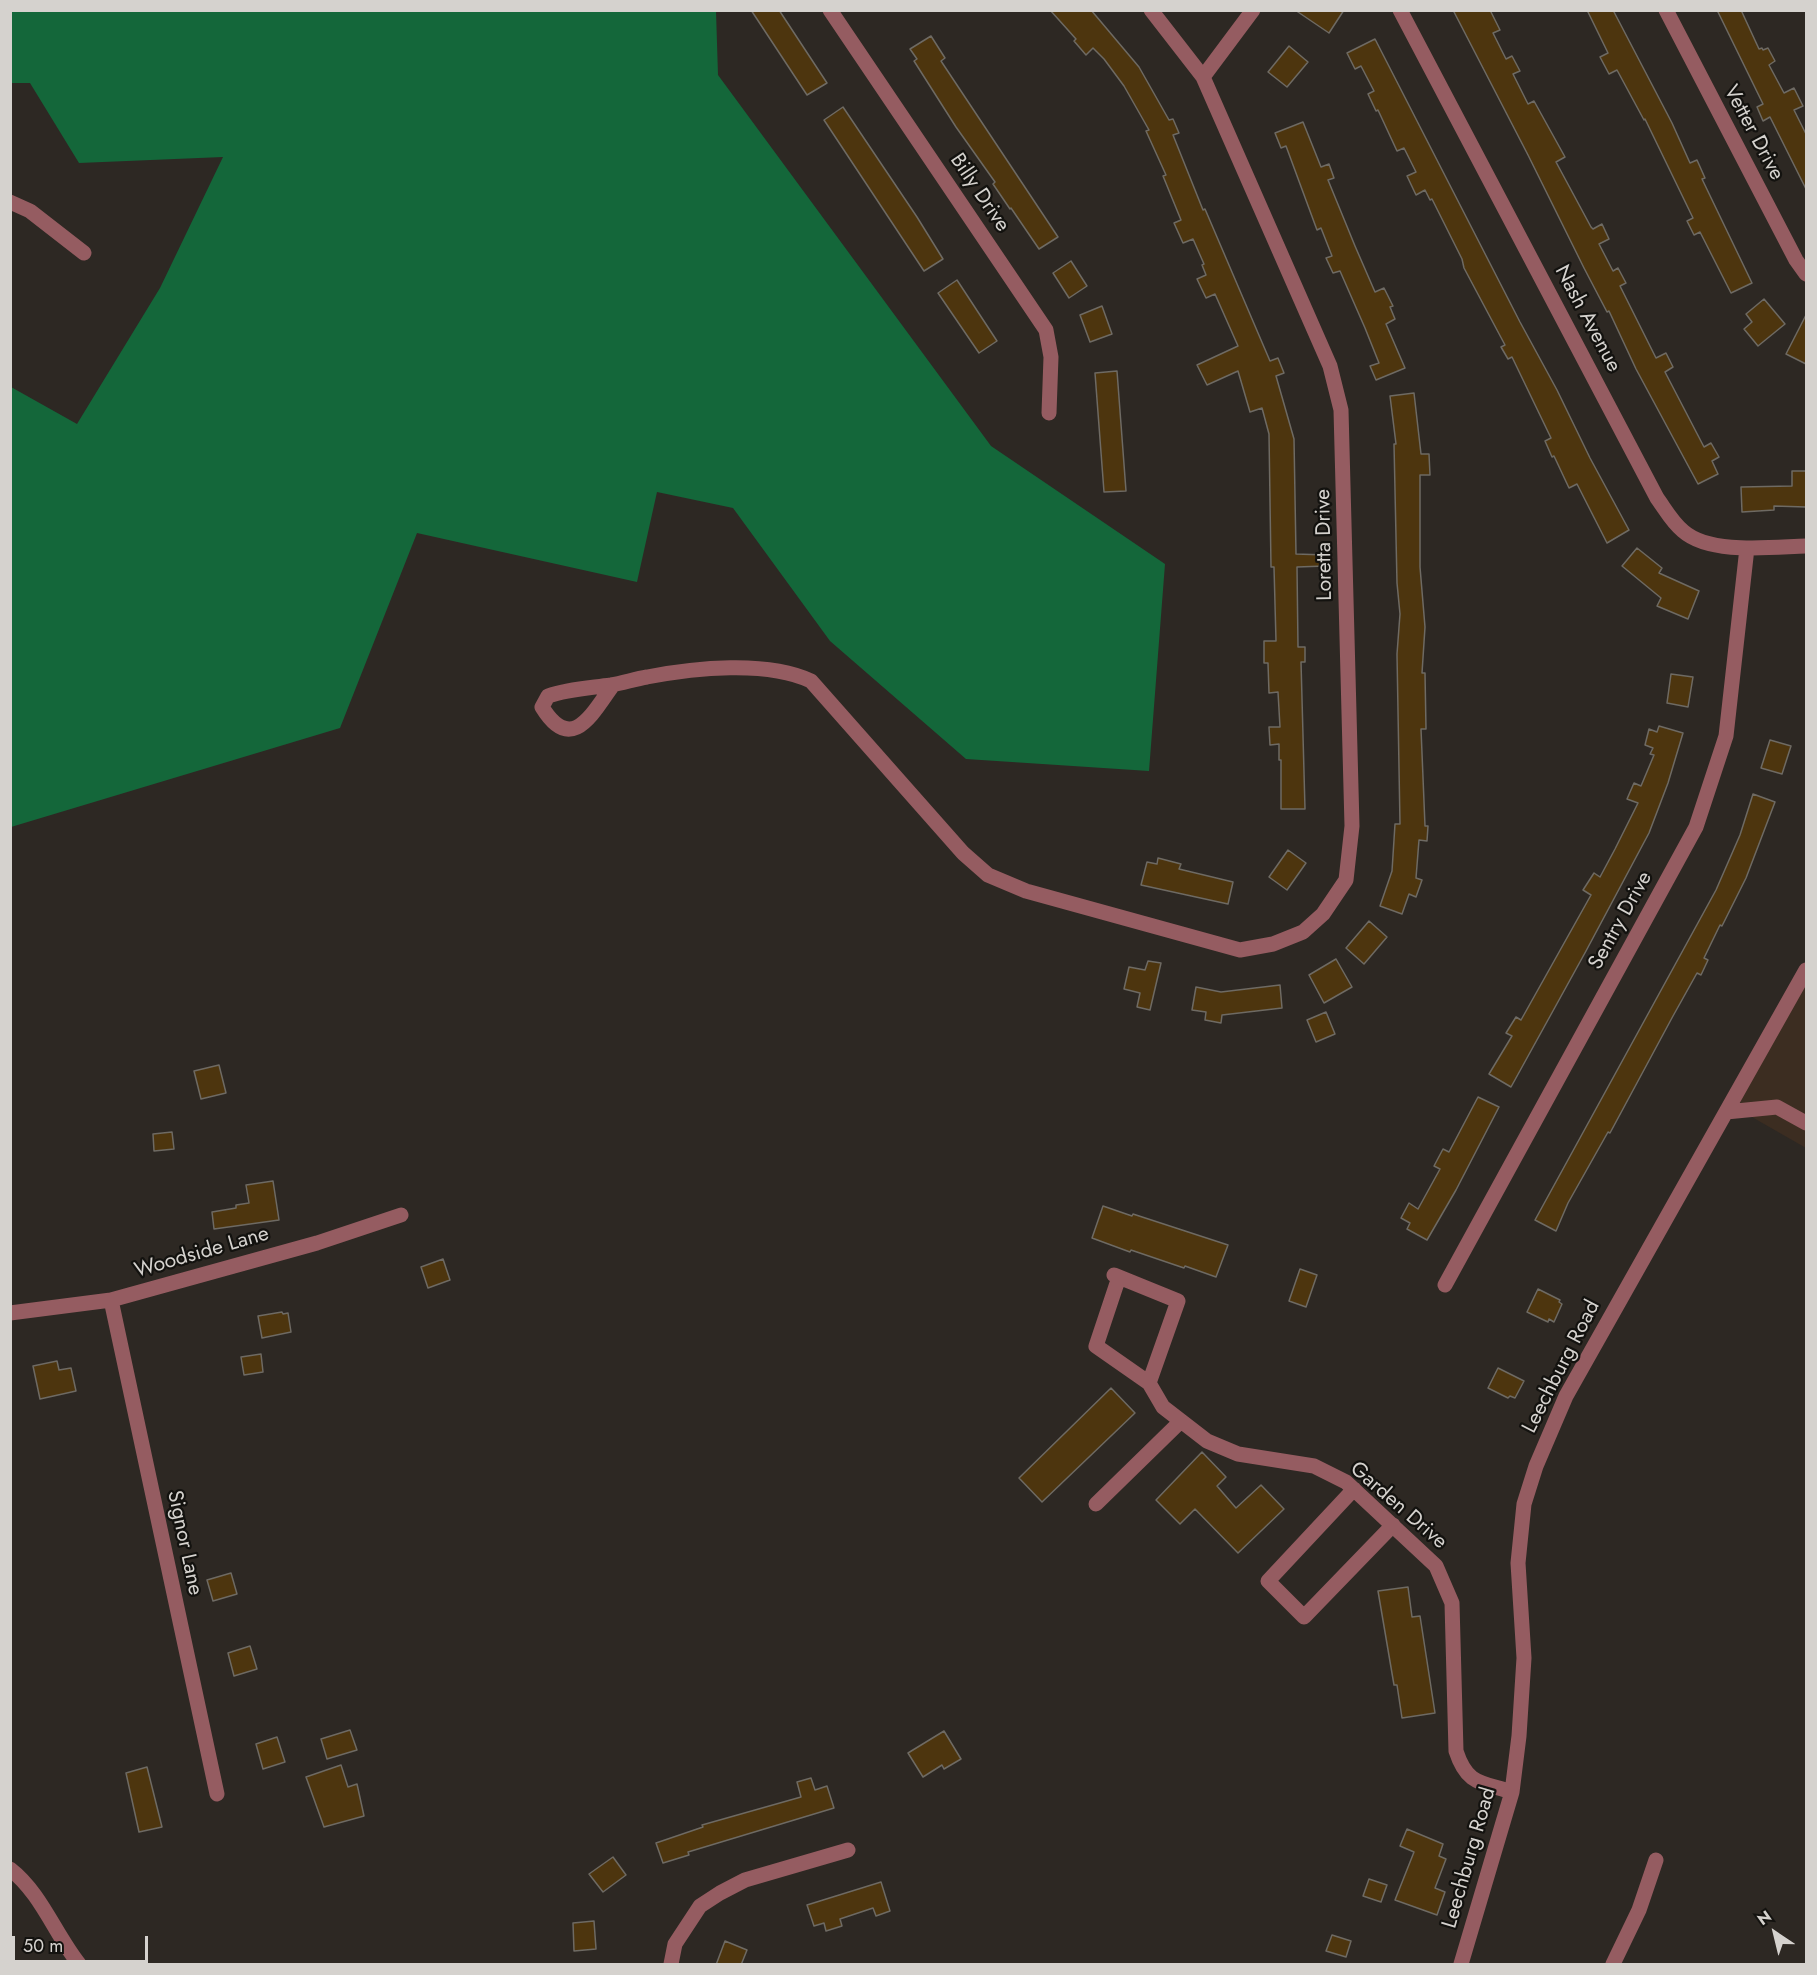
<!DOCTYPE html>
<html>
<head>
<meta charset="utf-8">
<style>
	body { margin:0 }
	#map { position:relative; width:1817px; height:1975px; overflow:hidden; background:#2d2823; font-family:Jost,sans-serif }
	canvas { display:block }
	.frame { position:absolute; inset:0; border:12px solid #d5d2ce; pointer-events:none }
	.north { position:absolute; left:1745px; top:1903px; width:60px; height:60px; -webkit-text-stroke:4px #13120f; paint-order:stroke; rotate:325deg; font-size:16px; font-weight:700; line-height:24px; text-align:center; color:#d5d2ce }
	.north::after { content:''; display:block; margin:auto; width:21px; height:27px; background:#d5d2ce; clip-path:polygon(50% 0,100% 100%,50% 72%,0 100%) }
	.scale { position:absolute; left:12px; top:1936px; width:136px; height:27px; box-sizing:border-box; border:3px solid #d5d2ce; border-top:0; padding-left:8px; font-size:18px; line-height:21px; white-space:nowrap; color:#d5d2ce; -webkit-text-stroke:4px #13120f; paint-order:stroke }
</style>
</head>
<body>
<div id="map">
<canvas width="1817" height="1975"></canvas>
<div class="frame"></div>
<div class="north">N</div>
<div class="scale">50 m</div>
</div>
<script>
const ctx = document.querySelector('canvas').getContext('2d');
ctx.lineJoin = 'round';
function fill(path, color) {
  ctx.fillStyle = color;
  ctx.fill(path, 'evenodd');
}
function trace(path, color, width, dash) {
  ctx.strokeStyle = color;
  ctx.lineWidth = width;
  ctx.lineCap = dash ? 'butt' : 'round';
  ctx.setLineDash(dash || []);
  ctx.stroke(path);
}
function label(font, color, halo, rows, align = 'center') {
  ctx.font = font + ' Jost,sans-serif';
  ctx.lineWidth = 4.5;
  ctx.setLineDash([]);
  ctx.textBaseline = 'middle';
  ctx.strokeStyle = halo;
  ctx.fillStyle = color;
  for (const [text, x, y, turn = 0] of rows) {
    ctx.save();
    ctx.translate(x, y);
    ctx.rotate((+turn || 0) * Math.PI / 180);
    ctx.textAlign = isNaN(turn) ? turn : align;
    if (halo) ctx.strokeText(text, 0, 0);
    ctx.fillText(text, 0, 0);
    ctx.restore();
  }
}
fill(new Path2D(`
	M1806 977V1148L1731 1105Z`), '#3c2d21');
fill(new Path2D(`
	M11 10 716 11 718 75 991 446 1165 564 1149 771 966 759 830 641 733 508 657 492 637 582 417 533 340 728 11 827V387L77 424 160 288 223 157 79 163 30 83H11Z`), '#14673a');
const building = new Path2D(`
	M751 10H779L827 83 807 95Z
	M1050 10H1091L1139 67 1169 120 1173 119 1179 133 1173 135 1203 210 1205 209 1270 361 1278 358 1284 373 1276 376 1294 439 1296 554 1326 555 1325 566 1297 567 1298 647H1305V662H1301L1305 809H1281V760H1279V744L1270 745 1269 727H1280L1278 692 1269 693 1268 663H1264V641H1276L1274 567H1271L1269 434 1262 408 1250 412 1238 371 1207 385 1197 365 1238 346 1215 294 1206 298 1197 279 1206 275 1202 265 1204 264 1193 239 1183 243 1174 223 1181 220 1163 176 1166 175 1146 131 1149 130 1124 86 1104 59 1093 48 1086 55 1074 41 1076 39Z
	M1295 10H1344L1329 33Z
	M1453 10H1490L1500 30 1493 33 1506 59 1512 56 1520 71 1513 74 1528 104 1534 101 1565 157 1556 162 1591 227 1593 229 1602 224 1609 239 1599 244 1613 271 1618 268 1626 283 1620 286 1656 358 1666 353 1673 367 1665 372 1704 447 1711 443 1719 457 1712 461 1718 474 1698 484 1636 369 1609 311 1607 312 1584 268 1528 155Z
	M1587 10H1613L1672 123 1690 163 1697 160 1705 178 1702 179 1752 283 1731 293 1700 232 1694 235 1687 221 1693 218 1645 119 1644 120 1617 70 1609 74 1600 57 1608 53Z
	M1717 10H1741L1759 49 1762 48 1763 50 1768 48 1775 61 1769 65 1784 93 1794 88 1803 106 1794 110 1806 134V189L1770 117 1763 121 1757 107 1763 104Z
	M931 36 945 58 941 61 1058 237 1039 249 1011 208 1010 209 993 184 995 182 956 127 914 61 917 59 910 49Z
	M1375 39 1520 322 1557 390 1590 458 1629 530 1607 543 1577 484 1569 488 1554 456 1552 457 1545 441 1551 438 1512 357 1508 359 1501 347 1505 345 1464 268 1462 259 1432 199 1430 200 1425 190 1416 195 1407 176 1416 172 1404 148 1397 151 1378 110 1376 111 1368 94 1374 91 1361 66 1355 69 1347 53Z
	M1289 46 1308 62 1287 87 1268 72Z
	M843 107 917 217 943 259 924 271 824 120Z
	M1303 122 1321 167 1329 164 1334 178 1328 180 1355 246 1375 292 1384 288 1393 306 1390 307 1395 319 1386 324 1405 368 1376 380 1370 366 1379 363 1365 328 1340 271 1333 273 1326 258 1332 256 1321 228 1317 230 1286 146 1281 148 1275 133Z
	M1071 261 1087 286 1069 298 1053 273Z
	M957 280 997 341 979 353 938 293Z
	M1764 299 1785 324 1758 346 1744 329 1752 322 1746 314Z
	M1102 306 1112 334 1090 342 1080 315Z
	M1806 315V364L1786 354Z
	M1117 371 1126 491 1104 492 1095 373Z
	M1414 393 1421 454H1429L1430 475H1420V567L1425 627 1422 673H1425L1426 729H1421L1425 826H1428L1427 841 1419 840 1416 878 1422 880 1416 897 1409 894 1402 914 1380 906 1392 871 1395 824H1400L1397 654 1400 614 1397 583 1394 444H1396L1390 396Z
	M1792 471H1806V507L1774 506V510L1742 512 1741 487 1792 486Z
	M1637 548 1662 568 1659 573 1699 591 1688 619 1657 606 1661 598 1622 566Z
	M1671 674 1693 677 1688 707 1667 703Z
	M1659 726 1683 733 1668 783 1649 833 1586 951 1511 1087 1489 1074 1512 1036 1506 1033 1516 1017 1521 1020 1591 895 1583 890 1594 873 1600 877 1615 849 1638 803 1627 799 1634 783 1641 786 1654 755 1650 754 1653 748 1645 745 1649 729 1657 732Z
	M1770 740 1791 746 1782 774 1761 768Z
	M1753 794 1775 802 1746 878 1722 926 1720 925 1704 958 1708 960 1701 975 1697 973 1673 1016 1610 1133 1608 1132 1568 1203 1556 1231 1535 1220 1716 890 1740 835Z
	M1288 850 1306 863 1287 890 1269 877Z
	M1158 858 1181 864 1179 869 1233 882 1228 904 1141 885 1147 862 1157 864Z
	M1369 921 1387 937 1364 964 1346 948Z
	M1336 959 1352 987 1324 1003 1309 975Z
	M1148 961 1161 963 1150 1010 1137 1007 1140 993 1124 989 1129 967 1145 970Z
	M1280 985 1282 1008 1222 1015 1221 1023 1205 1020 1206 1012 1192 1010 1196 987 1221 992Z
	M1326 1012 1335 1034 1316 1042 1307 1020Z
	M219 1065 226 1093 201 1099 194 1071Z
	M1478 1097 1499 1107 1456 1190 1427 1240 1407 1229 1410 1223 1401 1218 1409 1203 1418 1209 1440 1169 1434 1166 1443 1149 1449 1152Z
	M172 1132 174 1149 154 1151 153 1134Z
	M273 1181 279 1220 214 1229 212 1212 236 1208V1205L249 1203 246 1185Z
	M1103 1206 1132 1216 1133 1214 1228 1245 1216 1277 1185 1266 1184 1268 1131 1250 1130 1252 1092 1238Z
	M443 1259 450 1280 428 1288 421 1267Z
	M1300 1269 1317 1275 1306 1307 1289 1301Z
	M1538 1289 1560 1300 1559 1302 1562 1304 1554 1322 1549 1319 1548 1322 1527 1312Z
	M282 1312 283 1314 288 1313 291 1332 262 1338 258 1316Z
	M261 1354 263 1372 244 1375 241 1357Z
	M57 1361 59 1370 71 1368 76 1391 40 1399 33 1366Z
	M1498 1368 1524 1381 1515 1398 1510 1396 1508 1398 1488 1388Z
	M1111 1388 1135 1413 1042 1502 1019 1478Z
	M1202 1452 1226 1477 1217 1486 1236 1508 1261 1485 1284 1509 1238 1553 1195 1509 1180 1524 1156 1500Z
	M231 1573 237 1594 213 1601 207 1580Z
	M1408 1587 1412 1617 1420 1616 1435 1713 1402 1718 1397 1685H1394L1378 1591Z
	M250 1646 257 1669 234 1676 228 1653Z
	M350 1730 357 1750 327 1759 321 1739Z
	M944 1731 961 1759 944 1769 942 1765 923 1777 908 1753Z
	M277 1737 285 1762 263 1769 256 1744Z
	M341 1765 348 1787 357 1784 364 1816 324 1827 306 1777Z
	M147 1767 162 1827 139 1832 126 1773Z
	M811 1778 815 1790 827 1786 834 1808 688 1852 689 1855 663 1863 656 1843 703 1827 702 1825 801 1797 797 1782Z
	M1407 1829 1443 1844 1439 1856 1446 1859 1435 1888 1445 1892 1437 1915 1395 1900 1414 1852 1400 1846Z
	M613 1857 626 1875 603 1892 589 1874Z
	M1369 1879 1387 1885 1381 1902 1363 1896Z
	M881 1882 890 1911 876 1916 873 1908 840 1919 842 1926 826 1931 824 1923 814 1926 807 1905Z
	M594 1921 596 1949 574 1951 573 1923Z
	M1332 1935 1351 1941 1346 1957 1326 1951Z
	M725 1941 747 1950 741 1965H716Z`);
fill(building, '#4d350e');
trace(building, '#6e6a63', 1.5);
trace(new Path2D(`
	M830 10 1046 330 1051 357 1049 413
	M1400 10 1657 498C1665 509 1672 522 1683 531 1710 555 1772 547 1806 546
	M1666 10 1796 260 1806 274
	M1203 77 1253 10
	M10 202 30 211 84 253
	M613 685C593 712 572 756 542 707L548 696C568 689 590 688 611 685 623 683 635 679 647 677 694 668 767 660 811 681L963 853 988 875 1026 891 1240 950 1273 944 1303 932 1323 914 1346 880 1352 826 1341 410 1330 366 1203 77 1151 10
	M1726 1112 1777 1107 1806 1123
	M1114 1275 1178 1301 1149 1383 1163 1407 1207 1441 1238 1454 1314 1466 1346 1482 1436 1566 1452 1603 1456 1751C1467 1785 1481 1782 1512 1792
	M1119 1277 1096 1346 1149 1383
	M1445 1285 1696 827 1726 736 1747 548
	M111 1300 217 1794
	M10 1313 111 1300 317 1243 401 1215
	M1354 1489 1268 1581 1304 1617 1393 1525
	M1096 1504 1181 1421
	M10 1869C41 1893 55 1934 79 1964
	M671 1964 675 1944 700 1906 720 1893 745 1880 848 1850
	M1461 1964 1512 1792 1519 1736 1524 1658 1518 1563 1524 1504 1536 1466 1566 1396 1806 970
	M1613 1964 1639 1910 1656 1860`), '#955c61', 15);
label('21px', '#d5d2ce', '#13120f', [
	["Vetter Drive",1753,133,62],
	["Billy Drive",979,193,56],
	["Nash Avenue",1587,319,62],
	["Loretta Drive",1325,545,-91],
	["Sentry Drive",1621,921,-61],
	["Woodside Lane",202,1253,-16],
	["Leechburg Road",1562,1367,-63],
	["Garden Drive",1398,1506,41],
	["Signor Lane",184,1543,78],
	["Leechburg Road",1470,1858,-74]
]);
</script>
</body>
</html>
